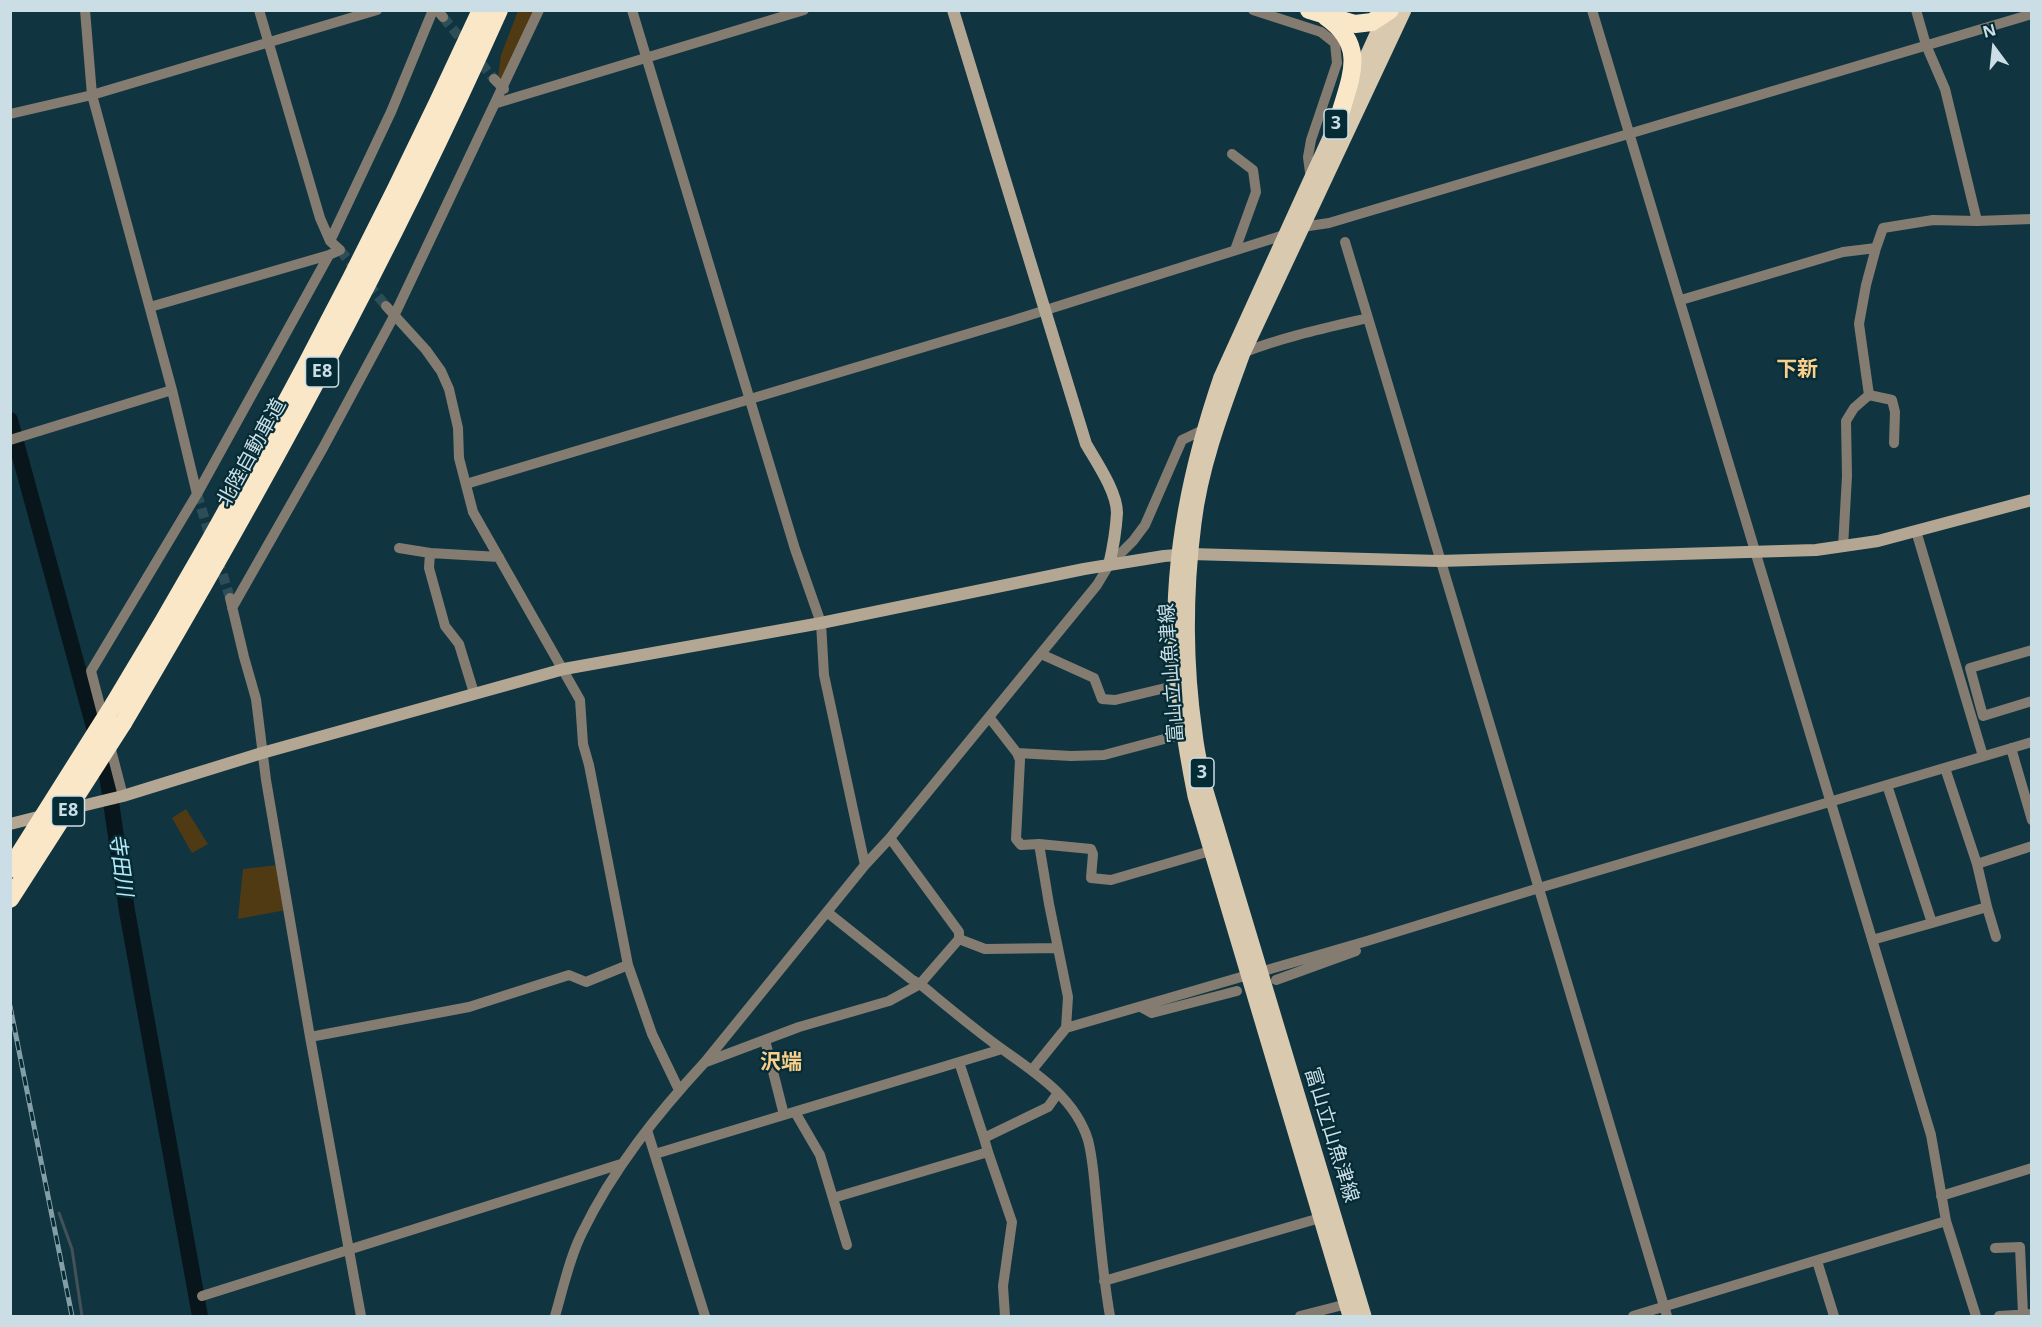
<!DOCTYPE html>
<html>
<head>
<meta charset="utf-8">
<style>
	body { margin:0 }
	#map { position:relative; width:2042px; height:1327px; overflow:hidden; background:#113540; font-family:"Open Sans",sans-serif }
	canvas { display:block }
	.frame { position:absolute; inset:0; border:12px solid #cbdee5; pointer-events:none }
	.north { position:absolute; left:1964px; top:18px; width:60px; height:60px; -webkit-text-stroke:4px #052b35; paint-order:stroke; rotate:345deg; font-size:16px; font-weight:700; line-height:24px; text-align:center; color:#cbdee5 }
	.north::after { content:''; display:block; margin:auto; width:21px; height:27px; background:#cbdee5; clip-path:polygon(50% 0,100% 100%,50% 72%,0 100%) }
</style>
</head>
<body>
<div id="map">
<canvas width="2042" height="1327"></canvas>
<div class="frame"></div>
<div class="north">N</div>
</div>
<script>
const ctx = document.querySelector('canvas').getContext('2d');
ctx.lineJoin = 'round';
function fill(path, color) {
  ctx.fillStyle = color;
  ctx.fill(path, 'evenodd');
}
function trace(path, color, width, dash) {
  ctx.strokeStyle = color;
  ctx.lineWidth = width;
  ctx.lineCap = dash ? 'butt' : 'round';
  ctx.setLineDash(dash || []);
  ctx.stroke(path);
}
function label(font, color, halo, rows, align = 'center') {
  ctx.font = font + ' "Open Sans","Noto Sans JP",sans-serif';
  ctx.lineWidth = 4.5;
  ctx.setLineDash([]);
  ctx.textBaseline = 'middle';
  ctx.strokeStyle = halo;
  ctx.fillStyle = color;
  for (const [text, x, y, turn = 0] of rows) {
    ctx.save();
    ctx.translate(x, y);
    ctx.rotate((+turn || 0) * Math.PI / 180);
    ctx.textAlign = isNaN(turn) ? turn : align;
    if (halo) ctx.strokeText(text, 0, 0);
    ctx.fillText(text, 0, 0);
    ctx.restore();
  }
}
fill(new Path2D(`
	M518 11H537L505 80 498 77 501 55Z
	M186 809 208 844 192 853 172 818Z
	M278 865 286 910 238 919 243 869Z`), '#4f3a13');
trace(new Path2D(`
	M59 1213 72 1249 82 1316`), '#425258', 3);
trace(new Path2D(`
	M10 420 107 775 127 911 200 1316`), '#08161b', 16);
trace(new Path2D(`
	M443 17 494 79
	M340 250 386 306
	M197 494 211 540
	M218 560 230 598`), '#2d4e59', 10, [10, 5]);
trace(new Path2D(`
	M85 10 92 95 172 390 197 494
	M437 10 443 17
	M632 10 795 549 821 623 824 675 865 865
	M1253 10 1321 32 1335 43 1337 63 1311 140 1308 157 1311 180
	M1592 10 1931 1135 1946 1221 1633 1316
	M1916 10 1926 45 1945 89 1977 221
	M494 79 504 89
	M497 103 804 10
	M10 114 92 95 377 10
	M1232 154 1253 170 1256 192 1235 250
	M1302 227 1329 223 2032 14
	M330 241 391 112 433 10
	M1345 242 1368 318
	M1876 248 1866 285 1859 324 1869 395 1892 400 1895 412 1894 443
	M1681 300 1843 252 1876 248 1883 228 1933 220 1977 221 2032 219
	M386 306 426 350 441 371 449 389 458 428 459 458 473 512 580 700 583 744 589 765 628 965 652 1034 679 1090
	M150 307 329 255 340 250 330 241 320 218 259 10
	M1242 353C1283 337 1325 328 1368 318L1667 1316
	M10 440 172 390
	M466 484 1011 321 1284 235
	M1916 531 1983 756
	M1843 547 1847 476 1846 421 1854 408 1869 395
	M399 548 430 553 429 568 445 626 459 644 474 693
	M430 553 499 557
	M230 598 244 657 256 699 266 780 310 1037 361 1316
	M232 608 323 448 394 316 539 10
	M2032 650 1970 668 1983 716 2032 701
	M1041 654 1094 678 1102 699 1115 700 1178 685
	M989 717 1017 753 1020 760 1016 839 1021 845 1039 844 1049 904 1068 997 1066 1028
	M104 721 91 671 197 494 329 255
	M109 742 123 796
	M2011 748 2032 820
	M1017 753 1071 756 1104 755 1183 734
	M1945 768 1977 864 2032 846
	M890 838 959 932V939
	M1039 844 1091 849 1093 854 1091 878 1111 880 1217 849
	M1987 907 1996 937
	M827 912 911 979 920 984C947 1006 974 1029 1002 1049 1036 1073 1075 1098 1088 1140 1093 1159 1094 1179 1096 1199 1100 1238 1103 1277 1110 1316
	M1932 923 1987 907 1977 864
	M959 939 985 949 1058 948
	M1872 940 1932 923 1887 785
	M1260 972 1367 941 1539 888 2032 742
	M1276 980 1356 951
	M1141 1007 1152 1013 1237 991
	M310 1037 469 1007 569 975 586 982 628 965
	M765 1040 784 1115
	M706 1062 799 1027 889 1001 920 984 959 939
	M959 1062 984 1138 1048 1107 1058 1093
	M1032 1070 1066 1028 1248 975
	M795 1112 820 1155 847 1245
	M647 1130 705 1316
	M988 1152 1012 1222 1003 1286 1005 1316
	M655 1154 1002 1049
	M1941 1196 2032 1168
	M833 1198 988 1152 984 1138
	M1946 1221 1976 1316
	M1995 1248 2020 1247 2023 1314
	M1817 1261 1834 1316
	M1104 1281 1320 1218
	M202 1296 621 1164
	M555 1316C563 1289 569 1259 582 1233 613 1169 657 1114 705 1062L865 865 890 838 1097 585 1109 565 1133 541 1145 525 1182 440 1203 430
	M1300 1316 1347 1304
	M1999 1316 2032 1314`), '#847c70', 10);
trace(new Path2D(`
	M953 10 1086 444C1097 463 1117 492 1117 513 1116 530 1113 548 1109 565
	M65 810 123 796 262 753 564 669 821 623 1084 569 1164 556 1191 554 1439 561 1816 550 1878 541 2032 500
	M10 824 46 815`), '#b3a794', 12);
trace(new Path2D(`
	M1350 1316 1195 796C1185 746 1177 697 1175 646 1172 553 1191 465 1221 377L1388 10
	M1364 1316 1206 791C1202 772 1197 753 1195 733 1185 663 1185 593 1194 523 1201 465 1223 408 1243 353L1404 10`), '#d8c9af', 15);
trace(new Path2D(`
	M1309 10 1355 24 1372 22 1390 10
	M1326 17C1366 45 1352 74 1340 114
	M114 704C250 480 372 248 481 10
	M123 723C260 492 389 256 499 10`), '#f9e7c8', 18);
const rail = new Path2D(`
	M10 1006 72 1316`);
trace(rail, '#849ea6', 5);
trace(rail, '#052b35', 3, [9]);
trace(new Path2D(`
	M10 869 114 704
	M10 899 123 723`), '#f9e7c8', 18);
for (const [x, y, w] of [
	[1336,124,24],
	[322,372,33],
	[1202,773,24],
	[68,811,33]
]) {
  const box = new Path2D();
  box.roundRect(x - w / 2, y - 15, w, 30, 4.5);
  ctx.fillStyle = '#052b35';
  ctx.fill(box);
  trace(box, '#cbdee5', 1.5);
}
label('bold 18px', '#cbdee5', null, [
	["3",1336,124],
	["E8",322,372],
	["3",1202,773],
	["E8",68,811]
]);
label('20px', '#cbdee5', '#052b35', [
	["北陸自動車道",252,453,-61],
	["富山立山魚津線",1172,673,-94],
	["富山立山魚津線",1331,1135,73]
]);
label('bold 21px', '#f9cf89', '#052b35', [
	["下新",1797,370],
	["沢端",781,1063]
]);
label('italic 21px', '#b6e7f8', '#052b35', [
	["寺田川",120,865,82]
]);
</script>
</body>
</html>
